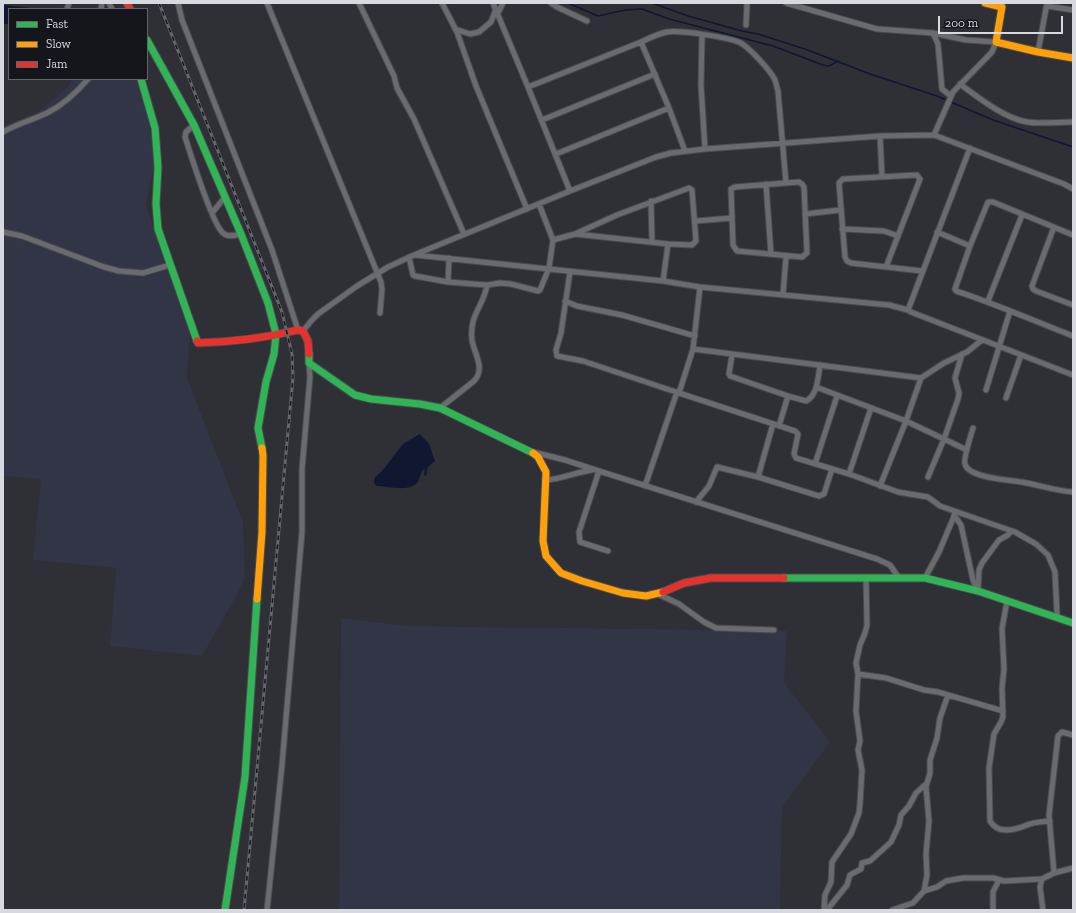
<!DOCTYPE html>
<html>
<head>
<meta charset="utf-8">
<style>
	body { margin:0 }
	#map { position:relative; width:1076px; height:913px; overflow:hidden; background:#2e3036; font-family:"Zilla Slab",serif }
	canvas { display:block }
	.frame { position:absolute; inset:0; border:4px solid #d6d9e0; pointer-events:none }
	.legend { position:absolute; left:8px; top:8px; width:140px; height:72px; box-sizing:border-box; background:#15161c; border:1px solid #62646a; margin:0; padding:5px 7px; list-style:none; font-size:12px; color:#d6d9e0 }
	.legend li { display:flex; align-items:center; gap:8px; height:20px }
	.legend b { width:20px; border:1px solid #62646a }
	.scale { position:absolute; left:938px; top:16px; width:125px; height:18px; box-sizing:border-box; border:2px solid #d6d9e0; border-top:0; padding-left:5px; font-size:12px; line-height:14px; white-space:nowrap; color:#d6d9e0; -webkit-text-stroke:3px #15161c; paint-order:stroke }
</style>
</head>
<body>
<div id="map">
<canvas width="1076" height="913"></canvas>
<div class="frame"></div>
<ul class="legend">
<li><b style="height:5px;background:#30b455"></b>Fast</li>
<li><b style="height:5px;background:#ff9f0a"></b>Slow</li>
<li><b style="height:5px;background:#e5322d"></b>Jam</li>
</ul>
<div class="scale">200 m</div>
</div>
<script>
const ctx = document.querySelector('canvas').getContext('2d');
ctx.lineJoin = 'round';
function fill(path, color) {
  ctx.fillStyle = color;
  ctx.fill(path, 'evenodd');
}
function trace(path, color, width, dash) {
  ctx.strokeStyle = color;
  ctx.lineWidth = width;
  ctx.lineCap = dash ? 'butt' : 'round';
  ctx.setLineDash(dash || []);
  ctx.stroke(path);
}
fill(new Path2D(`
	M72 79H138L145 96 155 160 146 206 190 333 187 378 243 522 245 577 239 591 202 656 110 646 116 568 33 560 41 479 3 476V126L37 113 69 86Z
	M341 618 398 625 456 627 571 628 787 631 784 683 830 742 782 807 780 910H339Z`), '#313546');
fill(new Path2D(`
	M3 5 39 9H9V24H3Z
	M420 434 429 444 435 461 428 467 426 476 424 475 425 469 423 470C420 473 420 478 418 482 408 493 388 486 376 486L374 482 375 477 382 471 403 444Z`), '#111631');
trace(new Path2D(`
	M568 3 598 16 625 10 642 9 669 19 773 46 823 65 829 66 838 61
	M652 3 688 16 742 31 758 34 805 49 870 74 937 96 993 120 1073 147`), '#111631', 1.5);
const street = new Path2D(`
	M109 3 112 9
	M178 3 182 20 272 250 298 330
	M267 3 381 282 382 289 380 313
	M359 3 394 76 397 88 414 119 464 234
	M442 3 457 32 476 86 527 209
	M493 3 528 87
	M551 3 557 7 587 21
	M786 3 877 29 933 33 966 40 996 42 992 52 953 92 934 135
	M1047 6 1073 10
	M67 9 69 3
	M101 9 102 3
	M498 13 503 3
	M746 25 747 3
	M455 29 470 34 479 32 491 22 496 9
	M933 33 938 44 942 89 951 96
	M702 35 701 85 705 149
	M641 42C649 38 658 34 667 32 681 30 725 37 739 42 748 46 771 71 775 80 776 83 777 88 778 91L786 183
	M1038 52 1047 3
	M960 84C979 98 1004 118 1027 122 1039 124 1060 122 1073 122
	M542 120 655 74
	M194 125 186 132 185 137C191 155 212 224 223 233 228 238 235 235 241 234
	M3 132C17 124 32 120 47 113 63 105 77 92 88 79
	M880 136 882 176
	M970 148 908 310 911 312 1073 375
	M556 154 669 108
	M799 182 802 184 804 187 807 253 802 257 737 251 733 245 731 189 735 187Z
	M766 184 771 254
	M570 191 528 87 641 42 669 108 685 151
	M651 201 652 241
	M212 213 225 197
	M805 214 840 210
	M696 221 732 218
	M1054 227 1032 286 1033 289 1036 291 1073 305
	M842 229 884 231 898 236
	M3 232 22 236 104 267 119 271 143 273 170 265
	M937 232 970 246
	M1073 235 993 202H988L970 246 955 289 956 291C996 304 1034 321 1073 336
	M553 240 575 234 617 215 689 188 692 190 696 241 692 245 668 244 575 234
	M415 255 663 281 700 287 889 305 908 310
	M409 257 413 275 415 276 448 282 487 285 500 283 511 284 538 291 540 290 549 268 553 240 539 204
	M886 267 920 179 917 175 843 179 839 183 845 257 847 261 851 263 922 271
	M570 272 561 333 556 350 557 356 583 361 679 393
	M663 281 668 244
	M448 282 449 258
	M700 287 693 349 679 393 795 431 798 434 794 454 796 458 849 474 871 408
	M783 294 786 257
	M565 301 577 306 622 315 695 336
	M988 301 1022 215
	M303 331 312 320 318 314 357 286 388 267 414 255 570 191 656 157 671 153 705 149 880 136 934 135 1064 184 1073 189
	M693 349 921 378 906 421 816 387
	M732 355 729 374 730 376 788 396 806 401C818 395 818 377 820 365
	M921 378 944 363 967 352 982 340
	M986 390 1010 311
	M1006 398 1021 355
	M440 408 474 381C486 368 474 354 472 340 469 314 484 306 487 285
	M773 424 758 477 819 496 824 494 832 469
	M779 426 788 396
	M973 428C971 435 963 459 965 464 968 478 1010 480 1022 482 1039 485 1055 491 1073 492
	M533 452 565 460 599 471
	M815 464 837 396
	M849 474 898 492 928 497 940 506 1015 532 1036 544 1048 555 1055 572 1057 614 1056 617
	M928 477 944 439 958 399 959 393 955 378 962 354
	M546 480C562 479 576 472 592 470
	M645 486 677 392
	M880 486 906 421 967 450
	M696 502 709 486 717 467 758 477
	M954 515 961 525 973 580 978 591 979 570 982 563 999 540 1008 535 1011 531
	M608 551 580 542 579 532 599 471 877 559 890 565 899 578
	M925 578 939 552 955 514
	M658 594 679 604 704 622 716 628 774 630
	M1007 601 1002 629 1004 669 1002 688 1003 717 1001 722 994 734 989 768 990 821C998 835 1015 830 1027 825 1034 822 1042 822 1050 821
	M858 674 886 678 924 690 938 692 1003 711
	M1054 873 1049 815 1058 736 1062 732 1073 735
	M924 891 937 887 946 881 963 878H993L1004 881 1042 879
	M267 910 282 765 302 532V469L310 377 309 363
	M824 910 825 895 831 882 832 862 851 834 859 813 860 804 862 770 858 750 860 741 856 711 858 674 856 663 860 645 865 633 867 625 866 578
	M827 910 847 885 850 875 861 869 862 863 870 861 891 842 899 825 901 815 909 806 916 793 927 783
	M892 910 913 903 924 891 927 875 926 854 929 821 926 787 930 773V760L937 738 940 718 948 695
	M993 910V892L999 880
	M1043 910 1040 887 1042 879 1054 873 1073 868`);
const fast = new Path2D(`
	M147 40 194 125 241 234 268 303 276 334 274 354 266 382 258 428 262 448
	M141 79 155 128 158 167 156 204 158 229 197 341
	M309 354V363L355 395 371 399 420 404 440 408 533 453
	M784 578H925L978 591 1073 623
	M225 910 245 777 257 599`);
const slow = new Path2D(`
	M985 3 1002 7 996 42 1038 52 1073 58
	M533 453 538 457 546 472 543 541 546 556 561 573 582 581 623 593 646 596 663 592
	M257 599 262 532 263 455 262 448`);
const jam = new Path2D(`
	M127 3 130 9
	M197 341 198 343C232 342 265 338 298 330L303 331 308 341 309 354
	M663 592 684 583 711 578H784`);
trace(street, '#494b50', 7);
trace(fast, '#494b50', 9);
trace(slow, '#494b50', 9);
trace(jam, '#494b50', 9);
trace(street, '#6a6b6f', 5);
trace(fast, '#30b455', 7);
trace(slow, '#ff9f0a', 7);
trace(jam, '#e5322d', 7);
const rail = new Path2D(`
	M159 3 282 312 292 354 293 377 244 910`);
trace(rail, '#64666a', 3);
trace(rail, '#15161c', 1.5, [4.5]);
</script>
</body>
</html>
